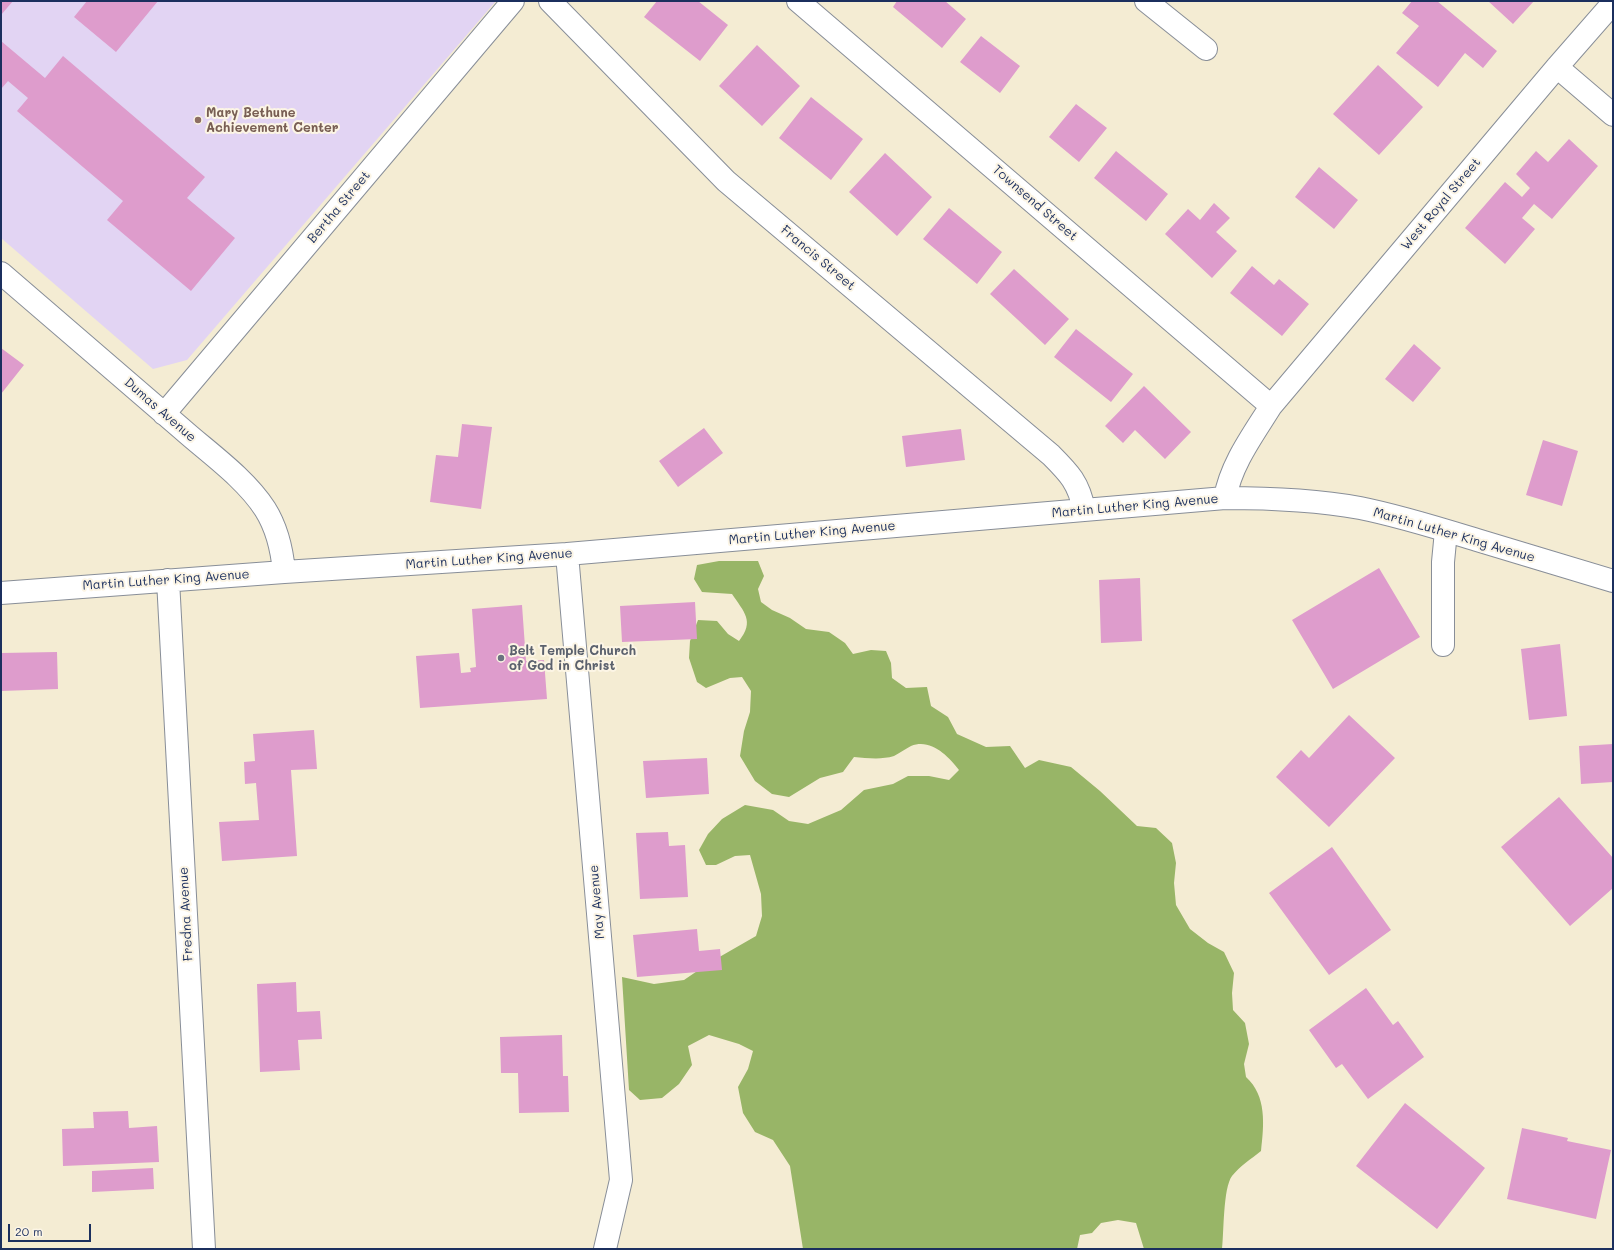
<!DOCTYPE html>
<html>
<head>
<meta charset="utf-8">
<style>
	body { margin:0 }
	#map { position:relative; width:1614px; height:1250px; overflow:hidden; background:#f4ecd3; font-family:Mali,sans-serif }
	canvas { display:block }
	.frame { position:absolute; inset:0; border:2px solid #1b2f5e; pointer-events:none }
	.scale { position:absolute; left:8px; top:1224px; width:83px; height:18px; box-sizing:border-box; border:2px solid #1b2f5e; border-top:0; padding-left:5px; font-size:12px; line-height:14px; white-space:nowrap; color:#1b2f5e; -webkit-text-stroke:3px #fcf5e5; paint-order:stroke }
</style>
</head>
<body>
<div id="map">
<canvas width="1614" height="1250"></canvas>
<div class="frame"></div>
<div class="scale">20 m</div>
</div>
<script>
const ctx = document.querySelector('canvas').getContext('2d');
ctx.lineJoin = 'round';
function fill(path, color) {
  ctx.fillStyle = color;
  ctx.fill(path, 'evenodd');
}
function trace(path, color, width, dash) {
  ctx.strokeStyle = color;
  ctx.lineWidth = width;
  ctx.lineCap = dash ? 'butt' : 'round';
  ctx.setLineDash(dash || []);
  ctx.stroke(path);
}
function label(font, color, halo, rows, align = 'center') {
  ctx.font = font + ' Mali,sans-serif';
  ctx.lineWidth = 4;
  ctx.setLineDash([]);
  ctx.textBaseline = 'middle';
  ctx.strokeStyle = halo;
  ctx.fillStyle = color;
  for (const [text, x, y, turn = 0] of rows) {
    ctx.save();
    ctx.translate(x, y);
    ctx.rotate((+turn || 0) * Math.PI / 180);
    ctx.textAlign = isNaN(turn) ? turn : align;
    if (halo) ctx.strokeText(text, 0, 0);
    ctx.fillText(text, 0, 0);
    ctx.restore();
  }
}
fill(new Path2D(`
	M1 1H496L187 360 153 369 1 238Z`), '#e2d4f3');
fill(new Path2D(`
	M719 561H758L764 576 758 589 761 602 772 610 790 618 806 629 829 632 845 643 853 654 871 650 886 651 891 663 892 678 906 688 927 687 931 706 948 717 957 734 986 747 1010 746 1025 768 1039 760 1071 767 1100 791 1137 826 1156 828 1172 843 1176 863 1174 883 1176 905 1190 929 1208 943 1224 952 1234 973 1232 993 1233 1010 1245 1023 1249 1044 1244 1064 1246 1077C1267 1096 1264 1125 1261 1151 1251 1159 1240 1166 1232 1176 1223 1188 1224 1232 1222 1249H1144L1136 1223 1118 1220 1101 1223 1092 1233 1080 1235 1077 1249H803L790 1166 773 1140 755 1132 743 1113 738 1087 748 1069 753 1051 739 1044 709 1035 688 1046 692 1065 679 1084 662 1098 640 1100 629 1090 622 977 654 984 684 980 709 963 756 936 762 916 761 894 750 855 735 856 716 865H706L699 850 708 834 722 819 745 805 773 810 789 821 808 824 841 810 864 790 893 784 908 776H929L949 780 959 770C948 756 931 738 911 746 905 749 900 753 894 756 881 760 867 758 854 757L843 772 820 778 789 797 772 794 755 781 740 756 744 731 750 712 751 691 742 677 730 678 706 688 697 682 689 658 690 641 698 620 717 621 728 634 739 641C755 621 744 612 732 594L702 592 694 579 697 565Z`), '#98b567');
fill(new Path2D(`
	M1 1H13L1 15Z
	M87 1H158L116 52 74 17Z
	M657 1H698L728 25 700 61 644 17Z
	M897 1H945L966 19 942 48 893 7Z
	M1412 1H1437L1497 51 1483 68 1465 53 1438 87 1396 53 1419 26 1402 13Z
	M1488 1H1534L1513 24Z
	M981 36 1020 66 1000 93 960 62Z
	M1 41 45 78 63 56 205 177 187 198 235 238 191 291 107 220 123 201 17 111 28 98 8 81 1 89Z
	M757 45 800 86 762 126 719 86Z
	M1378 65 1423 107 1379 155 1333 114Z
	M811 97 863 139 831 180 779 138Z
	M1076 104 1107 128 1079 162 1049 137Z
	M1569 139 1598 166 1552 219 1534 204 1522 218 1535 229 1505 264 1465 228 1505 182 1522 197 1530 188 1516 174 1536 151 1548 162Z
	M1116 151 1168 194 1146 221 1094 178Z
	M885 153 932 197 897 236 849 192Z
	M1319 167 1358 200 1334 229 1295 197Z
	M1214 203 1230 218 1216 232 1237 251 1212 278 1165 234 1188 209 1200 220Z
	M949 208 1002 252 977 284 923 239Z
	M1252 266 1274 285 1279 279 1309 304 1282 336 1230 293Z
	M1014 269 1069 319 1045 345 990 294Z
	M1076 329 1133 374 1111 402 1054 357Z
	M1414 344 1441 368 1413 402 1385 379Z
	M1 348 24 365 1 394Z
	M1144 386 1191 432 1165 459 1135 430 1123 443 1105 426Z
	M462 424 492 427 481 509 430 502 436 455 458 457Z
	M704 428 723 453 678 487 659 461Z
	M961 429 965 460 906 467 902 436Z
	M1543 440 1578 451 1562 506 1526 495Z
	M1379 568 1420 637 1333 689 1292 620Z
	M1140 578 1142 641 1101 643 1099 580Z
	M695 602 697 639 622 642 620 606Z
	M522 605 526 661 544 660 547 699 420 708 416 656 459 653 461 673 471 672 470 668 476 667 472 609Z
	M1560 644 1567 716 1529 720 1521 649Z
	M57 652 58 689 1 691V653Z
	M1349 715 1395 758 1329 827 1276 777 1301 750 1309 758Z
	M314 730 317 769 291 770 297 856 222 861 219 822 259 820 256 783 245 784 244 762 255 761 253 734Z
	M1613 744V782L1581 784 1579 746Z
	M707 758 709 794 646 798 643 761Z
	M1559 797 1613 858V888L1570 926 1501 847Z
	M668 832 669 846 685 845 688 897 640 899 636 833Z
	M1332 847 1391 930 1329 975 1269 893Z
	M697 929 699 951 720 949 722 970 637 977 633 935Z
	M296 982 297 1012 320 1011 322 1039 298 1040 300 1070 260 1072 257 984Z
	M1366 988 1393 1025 1398 1021 1424 1057 1368 1099 1342 1064 1336 1068 1309 1030Z
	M562 1035 563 1076H568L569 1112 519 1113 518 1073H501L500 1037Z
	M1405 1103 1485 1168 1437 1229 1356 1166Z
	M128 1111 129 1128 157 1126 159 1162 63 1166 62 1129 94 1128 93 1112Z
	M1522 1128 1568 1138 1567 1141 1611 1150 1596 1219 1507 1199Z
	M153 1168 154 1189 92 1192V1171Z`), '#de9ccc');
const minor = new Path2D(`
	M550 1 726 181 1051 455C1069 473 1079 483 1084 510
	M798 1 1271 406
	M1146 1 1206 49
	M1557 67 1613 115
	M1 273C61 325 122 377 182 429 209 453 245 478 265 509 277 528 282 549 284 572
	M164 414 513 1
	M1225 498C1231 464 1253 435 1271 406L1557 67 1613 3
	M567 554 621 1180 605 1249
	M168 580 204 1249
	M1 593 284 572 567 554 1225 498C1270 498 1316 500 1360 508 1400 516 1438 528 1477 540 1522 554 1568 567 1613 581
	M1443 645V562L1446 531`);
trace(minor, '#888e98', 24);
trace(minor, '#fff', 22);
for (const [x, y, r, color] of [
	[198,120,4,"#8d6e63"],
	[501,658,4,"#6b7280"]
]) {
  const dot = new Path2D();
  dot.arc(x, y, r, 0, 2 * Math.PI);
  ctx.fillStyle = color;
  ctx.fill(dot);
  trace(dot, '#fcf5e5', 1.5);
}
label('bold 13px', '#785e54', '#fcf5e5', [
	["Mary Bethune",206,113],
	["Achievement Center",206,128]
], 'left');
label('13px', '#1b2f5e', '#fcf5e5', [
	["Townsend Street",1035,203,41],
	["West Royal Street",1441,204,-50],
	["Bertha Street",339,207,-50],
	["Francis Street",818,258,40],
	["Dumas Avenue",160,410,41],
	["Martin Luther King Avenue",1135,506,-5],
	["Martin Luther King Avenue",812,533,-5],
	["Martin Luther King Avenue",1454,535,16],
	["Martin Luther King Avenue",489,559,-4],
	["Martin Luther King Avenue",166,580,-4],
	["May Avenue",597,902,-95],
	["Fredna Avenue",186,914,-93]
]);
label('bold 13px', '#5b616d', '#fcf5e5', [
	["Belt Temple Church",509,651],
	["of God in Christ",509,666]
], 'left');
</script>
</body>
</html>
